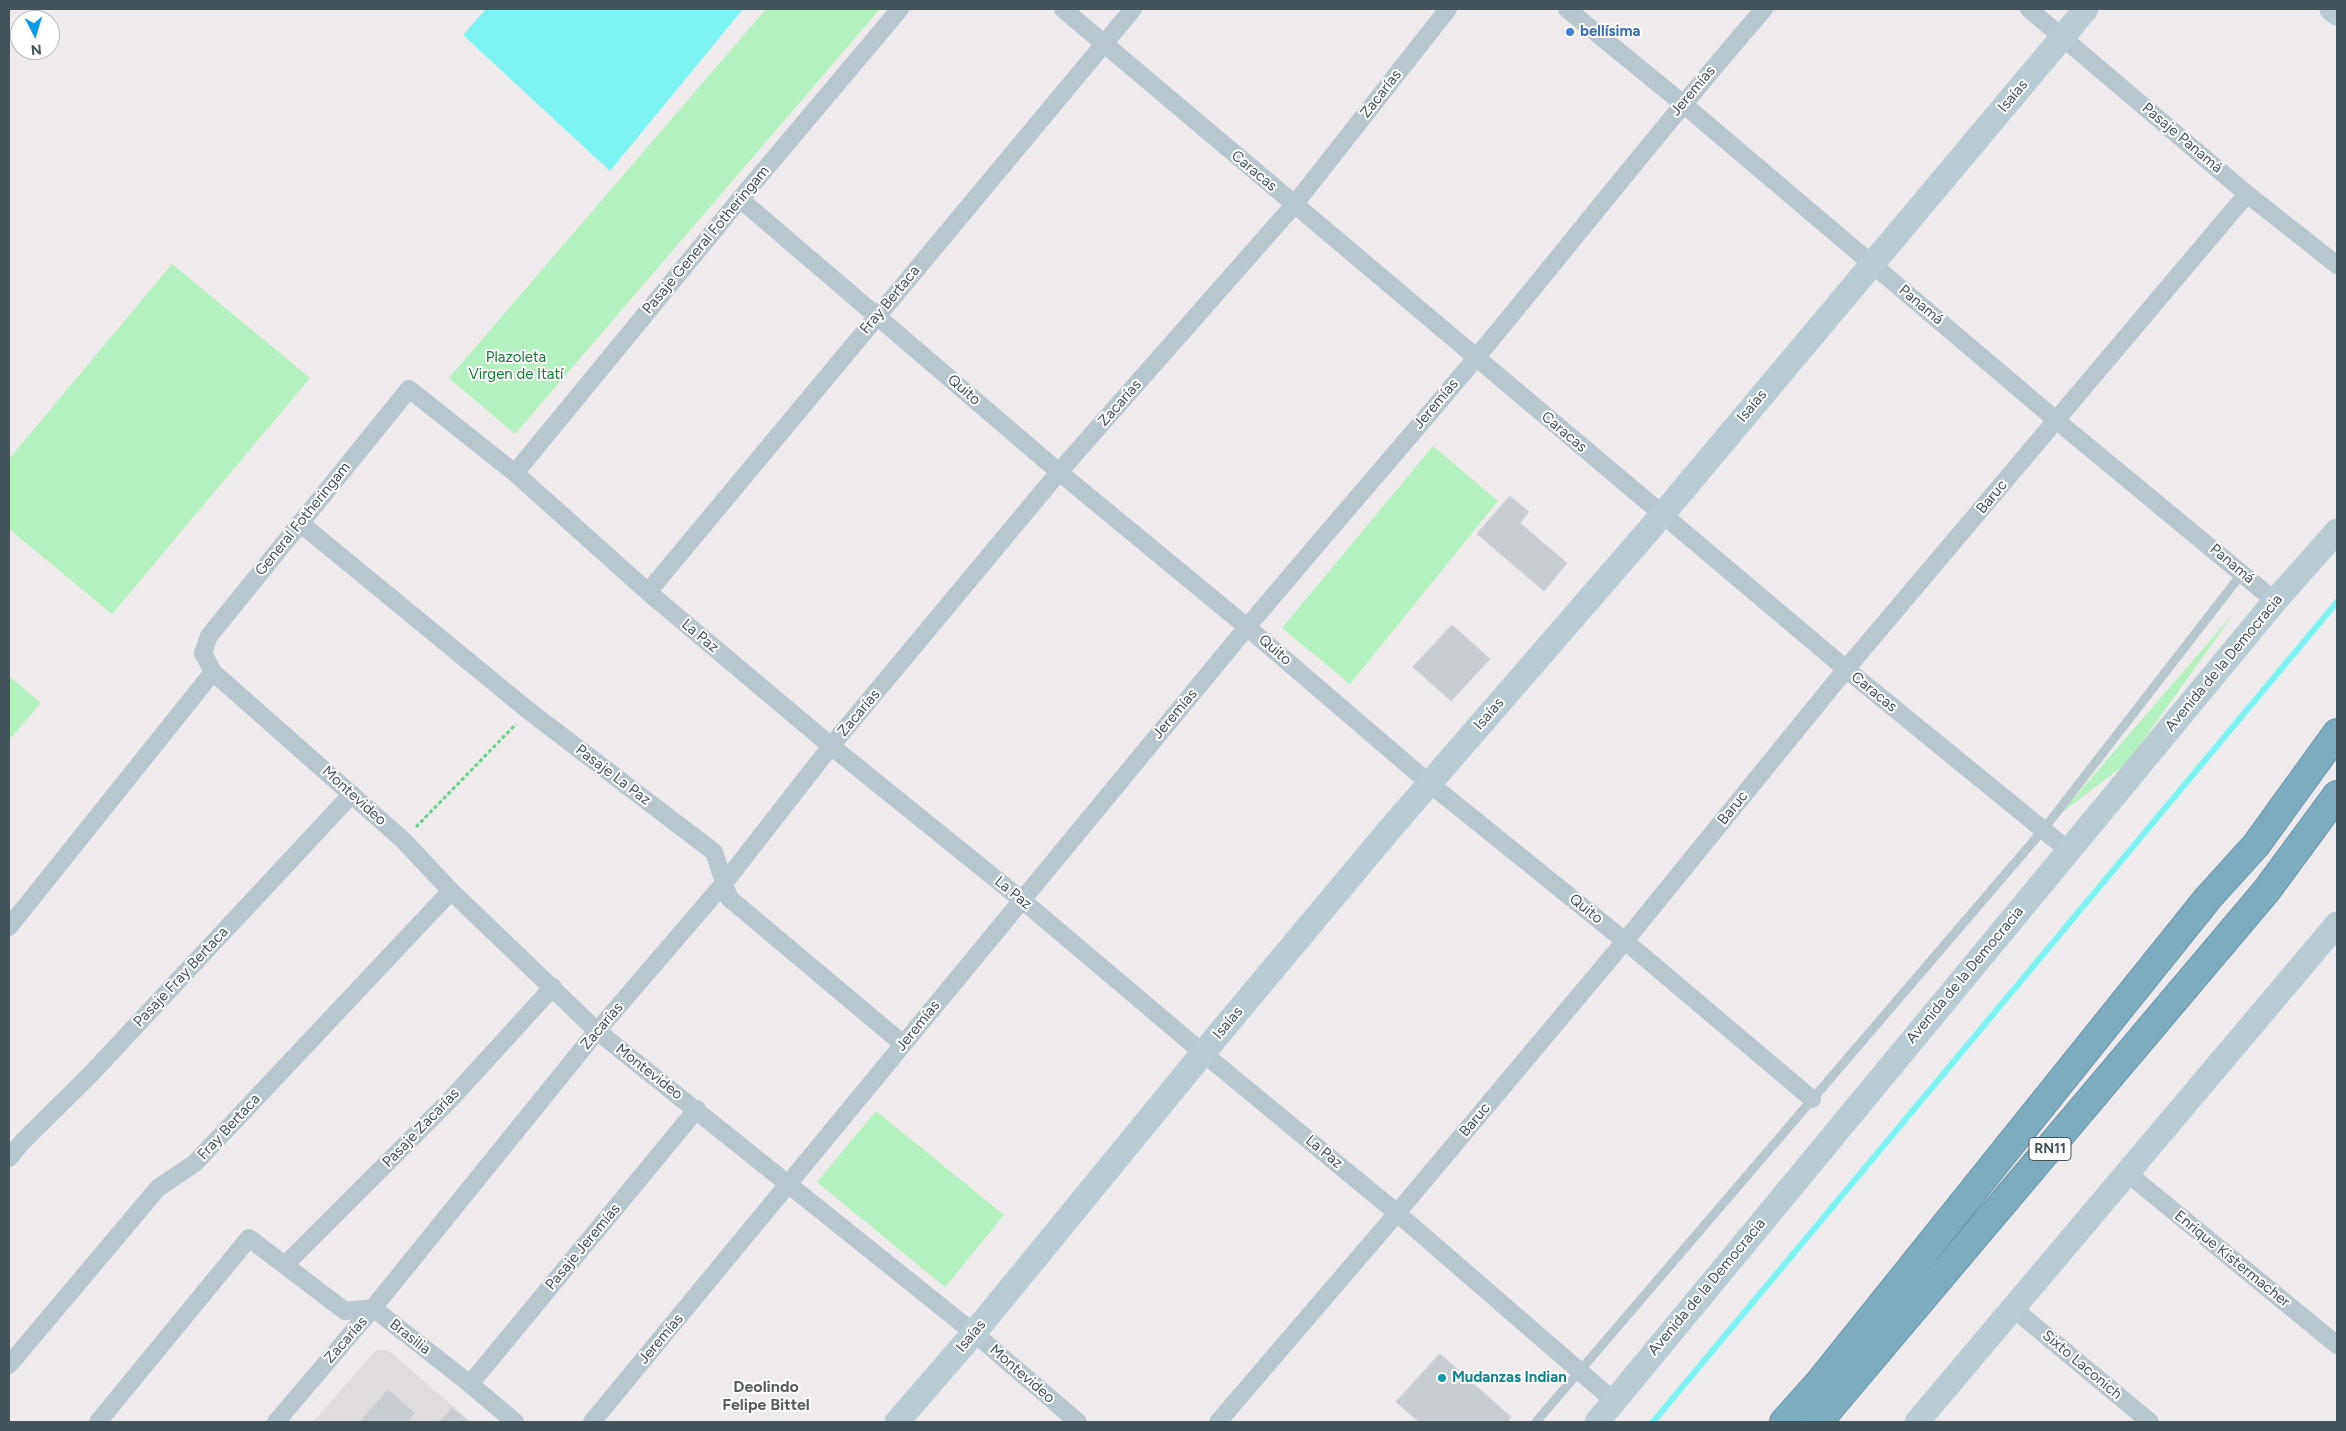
<!DOCTYPE html>
<html>
<head>
<meta charset="utf-8">
<style>
	body { margin:0 }
	#map { position:relative; width:2346px; height:1431px; overflow:hidden; background:#efebec; font-family:Figtree,sans-serif }
	canvas { display:block }
	.frame { position:absolute; inset:0; border:10px solid #42545a; pointer-events:none }
	.north { position:absolute; left:10px; top:10px; width:50px; height:50px; box-sizing:border-box; background:#fff; border:1px solid #b3bbbd; border-radius:50%; rotate:175deg; font-size:14px; font-weight:700; line-height:20px; text-align:center; color:#42545a }
	.north::after { content:''; display:block; margin:auto; width:18px; height:22px; background:#089bec; clip-path:polygon(50% 0,100% 100%,50% 72%,0 100%) }
</style>
</head>
<body>
<div id="map">
<canvas width="2346" height="1431"></canvas>
<div class="frame"></div>
<div class="north">N</div>
</div>
<script>
const ctx = document.querySelector('canvas').getContext('2d');
ctx.lineJoin = 'round';
function fill(path, color) {
  ctx.fillStyle = color;
  ctx.fill(path, 'evenodd');
}
function trace(path, color, width, dash) {
  ctx.strokeStyle = color;
  ctx.lineWidth = width;
  ctx.lineCap = dash ? 'butt' : 'round';
  ctx.setLineDash(dash || []);
  ctx.stroke(path);
}
function label(font, color, halo, rows, align = 'center') {
  ctx.font = font + ' Figtree,sans-serif';
  ctx.lineWidth = 4;
  ctx.setLineDash([]);
  ctx.textBaseline = 'middle';
  ctx.strokeStyle = halo;
  ctx.fillStyle = color;
  for (const [text, x, y, turn = 0] of rows) {
    ctx.save();
    ctx.translate(x, y);
    ctx.rotate((+turn || 0) * Math.PI / 180);
    ctx.textAlign = isNaN(turn) ? turn : align;
    if (halo) ctx.strokeText(text, 0, 0);
    ctx.fillText(text, 0, 0);
    ctx.restore();
  }
}
fill(new Path2D(`
	M376 1350H388L471 1422H313Z`), '#e0dcde');
fill(new Path2D(`
	M766 9H880L515 434 449 378Z
	M172 264 310 378 112 614 9 529V459Z
	M1433 446 1498 501 1350 684 1282 628Z
	M2234 613 2127 763 2061 813Z
	M9 676 41 703 9 740Z
	M876 1111 1004 1215 945 1287 817 1182Z`), '#b3f2bf');
fill(new Path2D(`
	M486 9H743L610 171 463 35Z`), '#7cf4f4');
trace(new Path2D(`
	M1653 1422 2337 602`), '#7cf4f4', 6);
const building = new Path2D(`
	M1510 496 1529 512 1520 523 1567 563 1544 591 1477 534Z
	M1452 625 1490 659 1451 701 1413 667Z
	M1440 1354 1511 1417 1507 1422H1419L1396 1402Z
	M388 1390 415 1413 407 1422H360Z
	M452 1408 469 1422H439Z`);
fill(building, '#c7cdd1');
trace(building, '#ced3d8', 1);
const highway = new Path2D(`
	M1784 1422 1819 1383 2208 898 2256 845 2337 733
	M1818 1422 2267 890 2337 795`);
trace(highway, '#6997ac', 30);
trace(new Path2D(`
	M416 827 516 724`), '#68d388', 3, [4, 2.5]);
trace(new Path2D(`
	M1536 1422 2043 830 2243 572`), '#b8c7cd', 9);
trace(new Path2D(`
	M1063 9 1846 669 2068 850
	M1567 9 1682 103 2056 420 2275 601
	M2029 9 2247 194 2337 265
	M740 199 1059 472 1247 627 1429 783 1625 941 1812 1099
	M515 473 740 199 900 9
	M300 523 529 711 714 852 729 898 903 1044
	M648 592 1133 9
	M9 927 213 672
	M9 1158 23 1141 90 1075 352 794
	M2126 1172 2337 1345
	M286 1264 448 1102 553 987
	M2014 1309 2150 1422
	M9 1365 158 1188 195 1163 451 891
	M470 1384 697 1109
	M98 1422 249 1238 345 1311 373 1308 470 1384 515 1422
	M276 1422 373 1308 597 1031 725 882 831 746 1059 472 1294 205 1448 9
	M592 1422C810 1160 1025 895 1243 632 1320 540 1399 450 1476 358 1572 242 1665 123 1764 9
	M1078 1422 974 1333 597 1031 451 891 403 840 213 672 203 653 209 636 409 389 515 473 648 592 831 746 1022 900 1203 1053 1397 1213 1613 1400
	M1218 1422 1397 1213 1625 941 1846 669 2247 194`), '#b8c7cd', 18);
trace(new Path2D(`
	M2332 9 2337 13
	M897 1422 974 1333 1203 1053 1390 829 1662 515 2086 9
	M1597 1422 2275 601 2337 531
	M1917 1422 2337 924`), '#b9ccd4', 25);
trace(highway, '#7dacc0', 28);
for (const [x, y, r, color] of [
	[1570,32,5,"#3f7fe0"],
	[1442,1378,5,"#0f9aa8"]
]) {
  const dot = new Path2D();
  dot.arc(x, y, r, 0, 2 * Math.PI);
  ctx.fillStyle = color;
  ctx.fill(dot);
  trace(dot, '#fff', 2);
}
for (const [x, y, w] of [
	[2050,1149,42]
]) {
  const box = new Path2D();
  box.roundRect(x - w / 2, y - 11.5, w, 23, 4);
  ctx.fillStyle = '#fff';
  ctx.fill(box);
  trace(box, '#42545a', 1);
}
label('bold 14px', '#42545a', null, [
	["RN11",2050,1149]
]);
label('bold 15px', '#366cbe', '#fff', [
	["bellísima",1580,32]
], 'left');
label('15px', '#42545a', '#fff', [
	["Jeremías",1693,91,-50],
	["Zacarías",1381,94,-52],
	["Isaías",2013,96,-50],
	["Pasaje Panamá",2182,138,40],
	["Caracas",1254,171,40],
	["Pasaje General Fotheringam",706,240,-50],
	["Fray Bertaca",890,300,-50],
	["Panamá",1921,305,40],
	["Quito",964,390,41],
	["Zacarías",1120,403,-49],
	["Jeremías",1436,404,-50],
	["Isaías",1752,406,-50],
	["Caracas",1564,432,40],
	["Baruc",1992,497,-50],
	["General Fotheringam",303,519,-51],
	["Panamá",2232,564,40],
	["La Paz",700,636,40],
	["Quito",1275,650,41],
	["Avenida de la Democracia",2224,663,-50],
	["Caracas",1874,692,39],
	["Zacarías",859,713,-50],
	["Jeremías",1175,714,-50],
	["Isaías",1489,714,-49],
	["Pasaje La Paz",613,775,37],
	["Montevideo",354,796,42],
	["Baruc",1733,808,-51],
	["La Paz",1013,893,39],
	["Quito",1586,909,39],
	["Avenida de la Democracia",1965,975,-50],
	["Pasaje Fray Bertaca",181,977,-47],
	["Isaías",1228,1023,-50],
	["Zacarías",602,1026,-50],
	["Jeremías",918,1026,-51],
	["Montevideo",649,1072,38],
	["Baruc",1475,1120,-50],
	["Fray Bertaca",229,1127,-47],
	["Pasaje Zacarías",421,1128,-46],
	["La Paz",1324,1152,39],
	["Pasaje Jeremías",583,1247,-50],
	["Enrique Kistermacher",2232,1259,39],
	["Avenida de la Democracia",1707,1287,-50],
	["Isaías",971,1336,-50],
	["Brasilia",410,1337,38],
	["Jeremías",661,1339,-50],
	["Zacarías",346,1340,-49],
	["Sixto Laconich",2082,1365,40],
	["Montevideo",1022,1374,41]
]);
label('15px', '#0d812f', '#fff', [
	["Plazoleta",516,358],
	["Virgen de Itatí",516,375]
]);
label('bold 15px', '#0d838f', '#fff', [
	["Mudanzas Indian",1452,1378]
], 'left');
label('bold 16px', '#575e61', '#fff', [
	["Deolindo",766,1387],
	["Felipe Bittel",766,1405]
]);
</script>
</body>
</html>
